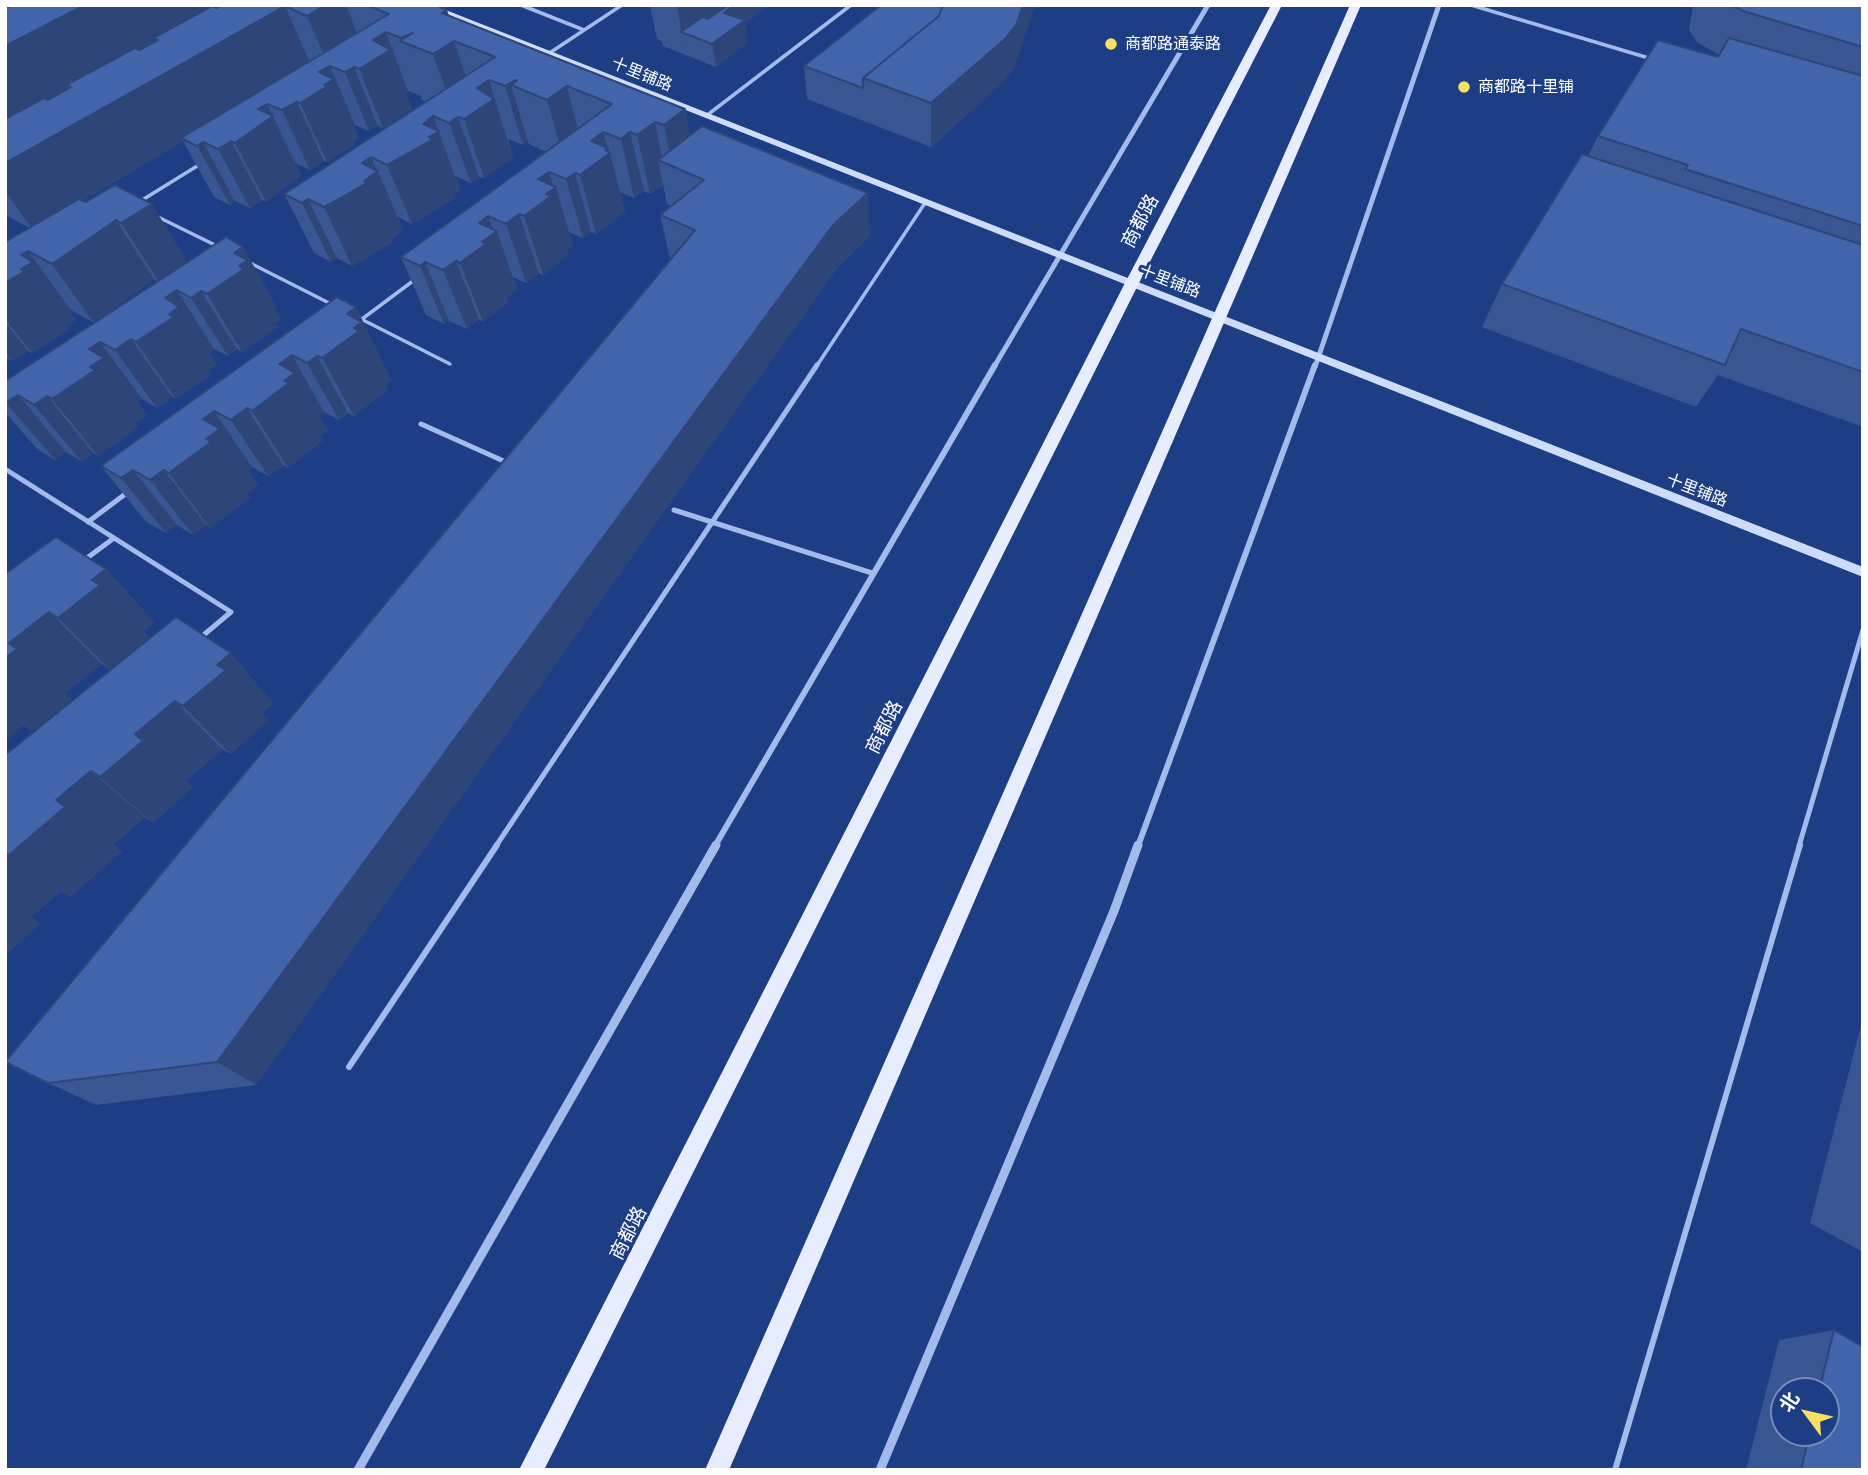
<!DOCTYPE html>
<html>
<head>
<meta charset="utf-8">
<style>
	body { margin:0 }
	#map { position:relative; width:1868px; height:1475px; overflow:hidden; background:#1d3e84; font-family:"Exo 2","Noto Sans SC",sans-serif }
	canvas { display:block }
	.frame { position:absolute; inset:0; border:7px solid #fff; pointer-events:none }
	.north { position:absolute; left:1770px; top:1377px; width:70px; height:70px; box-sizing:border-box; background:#1d3e84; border:2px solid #778bb5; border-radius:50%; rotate:303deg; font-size:19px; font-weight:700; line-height:28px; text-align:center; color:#fff }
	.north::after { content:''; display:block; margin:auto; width:24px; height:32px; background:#fae061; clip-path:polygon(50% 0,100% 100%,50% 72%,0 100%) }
</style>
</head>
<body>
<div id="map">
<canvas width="1868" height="1475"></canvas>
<div class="frame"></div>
<div class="north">北</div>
</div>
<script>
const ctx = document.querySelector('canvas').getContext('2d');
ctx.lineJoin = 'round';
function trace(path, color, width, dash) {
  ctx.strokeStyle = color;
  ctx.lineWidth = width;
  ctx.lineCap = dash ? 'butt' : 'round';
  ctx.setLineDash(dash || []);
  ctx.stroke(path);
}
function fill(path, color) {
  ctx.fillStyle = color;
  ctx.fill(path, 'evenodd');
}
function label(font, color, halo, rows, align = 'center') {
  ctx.font = font + ' "Exo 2","Noto Sans SC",sans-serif';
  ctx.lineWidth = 6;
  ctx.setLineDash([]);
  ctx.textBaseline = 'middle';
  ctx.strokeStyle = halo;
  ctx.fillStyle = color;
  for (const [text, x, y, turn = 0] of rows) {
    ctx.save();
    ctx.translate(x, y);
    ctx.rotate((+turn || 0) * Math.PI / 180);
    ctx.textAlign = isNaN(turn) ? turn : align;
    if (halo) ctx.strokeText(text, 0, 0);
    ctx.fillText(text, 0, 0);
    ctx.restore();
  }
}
trace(new Path2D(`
	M521 5 584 30
	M1471 5 1652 59
	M548 54 622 5
	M706 116 851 5
	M139 202 202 163
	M156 216 219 247
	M250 263 335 306
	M359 318 450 364
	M358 322 417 278
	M816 367 925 203`), '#a3bbea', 3.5);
trace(new Path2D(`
	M421 424 508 463
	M5 469 231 612 200 638
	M674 510 872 573
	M88 522 128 492
	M83 561 114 538
	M496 846 817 365
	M1799 846 1863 630`), '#a3bbea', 5);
trace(new Path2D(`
	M349 1067 497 845
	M1615 1470 1800 845`), '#a3bbea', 6);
trace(new Path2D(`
	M994 367 1208 5
	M1315 367 1439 5`), '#a3bbea', 5);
trace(new Path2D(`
	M715 846 995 365
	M1138 846 1315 365`), '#a3bbea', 6);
trace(new Path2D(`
	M358 1470 716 845
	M880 1470 1114 911 1138 845`), '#a3bbea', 9);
fill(new Path2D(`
	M421 5H433L1863 567V577Z`), '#cfdcf8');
fill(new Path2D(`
	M1271 5H1282L1139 283 544 1470H519L1125 283Z
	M1350 5H1361L729 1470H705Z`), '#e7edfe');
fill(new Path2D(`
	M5 5H436L449 16 685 109 690 136 870 236 837 268 256 1085 96 1105 48 1083 671 259H670L660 215 672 206 667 204 663 184 650 194 644 191 634 198 620 192 625 212 596 234 591 232 583 238 569 232 573 246 567 250 568 255 543 275 539 273 526 283 513 277 517 290 506 298 508 302 483 322 479 319 467 329 449 321 444 324 426 315 401 257 546 152 529 144 528 142 523 145 508 139 513 158 484 178 479 177 471 183 455 176 460 190 454 194 455 198 412 224 398 217 403 230 392 238 393 242 352 266 337 258 331 262 314 253 284 194 427 102 422 100 421 96 408 91 406 92 412 109 383 128 378 126 369 131 355 125 354 126 359 138 352 142 354 145 327 162 324 161 310 170 295 163 301 175 266 202 262 200 250 208 235 201 230 205 214 197 183 141 82 201 187 262 276 305 274 307 281 319 275 323 277 327 242 352 237 349 228 356 214 349 209 352 217 365 209 370 211 375 176 399 172 397 157 408 142 399 137 402 147 415 135 423 138 427 98 456 93 453 81 461 66 452 55 460 37 449 5 412V381L158 282 154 279 94 323 71 310 69 311 76 320 67 326 69 330 32 353 28 351 12 361 5 357V242L30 228 5 215Z
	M650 5H769L745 23 747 43 716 67 663 46 662 41 657 39Z
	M881 5H1035L1014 68 1003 82 931 147 807 99 804 66Z
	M1693 5H1863V427L1718 375 1696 407 1482 327 1502 284 1588 156 1598 136 1718 57 1719 55 1697 42 1689 30Z
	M356 307 391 380 386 384 388 389 354 416 348 413 339 420 324 412 320 416 328 430 320 436 323 440 288 468 283 465 268 476 252 467 248 470 258 485 247 494 250 498 210 528 206 525 193 535 177 525 166 533 146 522 101 466Z
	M106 569 154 622 143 631 149 637 109 669 102 664 65 693 72 699 32 731 24 725 5 741V574Z
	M176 617 273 703 262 713 269 720 230 754 222 749 186 781 193 787 153 823 145 817 113 845 122 851 70 897 61 891 31 917 40 924 5 955Z
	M1863 1017V1252L1810 1223Z
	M1834 1330 1863 1470H1746L1779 1340ZM1784 1391H1826V1433H1784Z`), '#385692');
fill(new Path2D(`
	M85 5H212L215 11 158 40 153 38 156 44 71 87 66 85 70 91 5 126V46Z
	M325 5H346L365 54 330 66 355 125 354 126 359 138 352 142 354 145 327 162 300 103 319 72 329 67 307 16Z
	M677 5H769L745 23 747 43 716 67 712 44 681 32 685 55Z
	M1023 5H1035L1014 68 1003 82 931 147V103Z
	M285 6 311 65 181 138 183 141 33 230 5 191V163Z
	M447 10 458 43 454 41 474 100 454 113 433 54 442 13Z
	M386 32 408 91 406 92 412 109 383 128 359 69 373 40Z
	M354 67 378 126 369 131 345 72Z
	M489 80 513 158 484 178 464 119 477 88Z
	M515 80 517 87 511 85 528 142 523 145 505 86Z
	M567 86 582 145 564 159 547 100Z
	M297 102 324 161 310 170 282 110Z
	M267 104 301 175 266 202 235 143 258 109Z
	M685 109 696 168 672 166 664 125Z
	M433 116 460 190 454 194 455 198 412 224 387 165 423 124Z
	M458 117 479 177 471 183 449 123Z
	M655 122 663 163 658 160 663 184 650 194 637 135Z
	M603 132 608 148 609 153H610L625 212 596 234 580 175 591 141Z
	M630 132 644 191 634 198 621 139Z
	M231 141 262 200 250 208 218 149Z
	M203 142 235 201 230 205 197 146Z
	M371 157 377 171H378L403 230 392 238 393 242 352 266 324 207 362 163Z
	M549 172 554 188 556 187 573 246 567 250 568 255 543 275 524 216 538 179Z
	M575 173 591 232 583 238 566 179Z
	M868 193 870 236 837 268 256 1085 217 1062 833 225Z
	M308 199 337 258 331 262 302 203Z
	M152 204 188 263 159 282 121 223Z
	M519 214 539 273 526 283 506 224Z
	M488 216 494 233 497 231 517 290 506 298 508 302 483 322 460 263 479 223Z
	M116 220 154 279 94 323 52 264Z
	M243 247 276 305 274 307 281 319 275 323 277 327 242 352 207 294 234 253Z
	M28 251 71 310 69 311 76 320 67 326 69 330 32 353 5 319V283L21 269V255Z
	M456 261 479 319 467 329 443 270Z
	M425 262 449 321 444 324 420 266Z
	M177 290 214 349 209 352 217 365 209 370 211 375 176 399 136 342 165 298Z
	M201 291 237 349 228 356 191 298Z
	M356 307 391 380 386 384 388 389 354 416 322 358 347 314Z
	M5 322 28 351 12 361 5 352Z
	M131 339 172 397 157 408 115 350Z
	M100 342 142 399 137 402 147 415 135 423 138 427 98 456 52 399 90 367 89 349Z
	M292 355 324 412 320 416 328 430 320 436 323 440 288 468 252 411 279 364Z
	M317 356 348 413 339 420 307 363Z
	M18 395 66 452 55 460 6 403Z
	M47 396 93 453 81 461 34 405Z
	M247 408 283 465 268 476 231 420Z
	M214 411 252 467 248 470 258 485 247 494 250 498 210 528 169 473 206 439 203 419Z
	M133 470 177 525 166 533 121 478Z
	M164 470 206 525 193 535 150 480Z
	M106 569 154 622 143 631 149 637 109 669 58 618 92 580Z
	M49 612 102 664 65 693 72 699 32 731 5 709V658L9 643Z
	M231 653 273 703 262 713 269 720 230 754 183 706 217 665Z
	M175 701 222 749 186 781 193 787 153 823 100 777 135 734Z
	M5 709 24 725 5 741Z
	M91 771 145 817 113 845 122 851 70 897 61 891 31 917 40 924 5 955V852L56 800Z`), '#2e4677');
const building = new Path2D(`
	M12 5H85L5 46V9Z
	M221 5H325L307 16 285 6 5 163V119L44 98 48 100 71 87 66 85 135 48 139 50 158 40 153 38 212 6 217 8Z
	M366 5H436L447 10 442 13 685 109 664 125 655 122 637 135 630 132 621 139 603 132 591 141 608 148 605 150 610 153 580 175 575 173 566 179 549 172 538 179 556 187 546 194 551 196 524 216 519 214 506 224 488 216 479 223 497 231 482 242 486 244 460 263 456 261 443 270 425 262 420 266 401 257 612 104 567 86 547 100 511 85 517 81 515 80 505 86 489 80 477 88 494 99 464 119 458 117 449 123 433 116 423 124 439 131 429 137 433 139 387 165 371 157 362 163 378 171 364 181 367 183 324 207 308 199 302 203 284 194 495 57 454 41 433 54 400 41 413 33 401 38 386 32 373 40 390 50 359 69 354 67 345 72 330 66 319 72 334 79 324 85 328 86 300 103 297 102 282 110 267 104 258 109 273 116 235 143 231 141 218 149 203 142 197 146 181 138 389 14Z
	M728 5H734L724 13 745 20 712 44 681 32 702 17 708 19Z
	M881 5H943L939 16 863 78V88L804 66Z
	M943 5H1023L1016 25 1005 39 931 103 863 78 939 16Z
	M1732 5H1863V47L1743 11Z
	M1729 38 1863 76V226L1685 169 1688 165 1598 136 1658 40 1718 57Z
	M702 126 868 193 833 225 217 1062 48 1083 5 1062 695 230 660 215 704 180 658 160Z
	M1582 154 1863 245V372L1741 329 1725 365 1502 284Z
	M115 185 152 204 121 223 116 220 52 264 28 251 21 255 33 262 21 269 25 271 5 283V242L79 199 86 202Z
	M226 237 243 247 234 253 248 260 239 266 244 269 207 294 201 291 191 298 177 290 165 298 179 307 169 314 174 317 136 342 131 339 115 350 100 342 89 349 104 358 90 367 95 370 52 399 47 396 34 405 18 395 5 403V381Z
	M337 297 356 307 347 314 362 322 354 328 359 331 322 358 317 356 307 363 292 355 279 364 295 373 284 381 289 383 252 411 247 408 231 420 214 411 203 419 220 429 206 439 211 442 169 473 164 470 150 480 133 470 121 478 101 466Z
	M56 537 106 569 92 580 100 585 58 618 49 612 9 643 17 649 5 658V574Z
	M176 617 231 653 217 665 226 670 183 706 175 701 135 734 143 741 100 777 91 771 56 800 65 807 9 855 5 853V755Z
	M1834 1330 1863 1347V1470H1801L1810 1433H1826V1391H1819Z`);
fill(building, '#4164aa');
trace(building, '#2e4677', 2);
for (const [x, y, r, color] of [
	[1111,44,7,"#fae061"],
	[1464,87,7,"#fae061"]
]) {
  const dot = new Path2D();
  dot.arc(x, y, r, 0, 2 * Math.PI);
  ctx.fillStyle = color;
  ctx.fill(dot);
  trace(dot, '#1d3e84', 2.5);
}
label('16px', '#fff', '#1d3e84', [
	["商都路通泰路",1125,44],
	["商都路十里铺",1478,87]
], 'left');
label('16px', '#fff', '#1d3e84', [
	["十里铺路",642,74,22],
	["十里铺路",1170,281,21],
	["十里铺路",1697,490,21]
]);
label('19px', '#fff', '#1d3e84', [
	["商都路",1140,221,-62],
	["商都路",884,727,-63],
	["商都路",628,1233,-63]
]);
</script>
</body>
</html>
